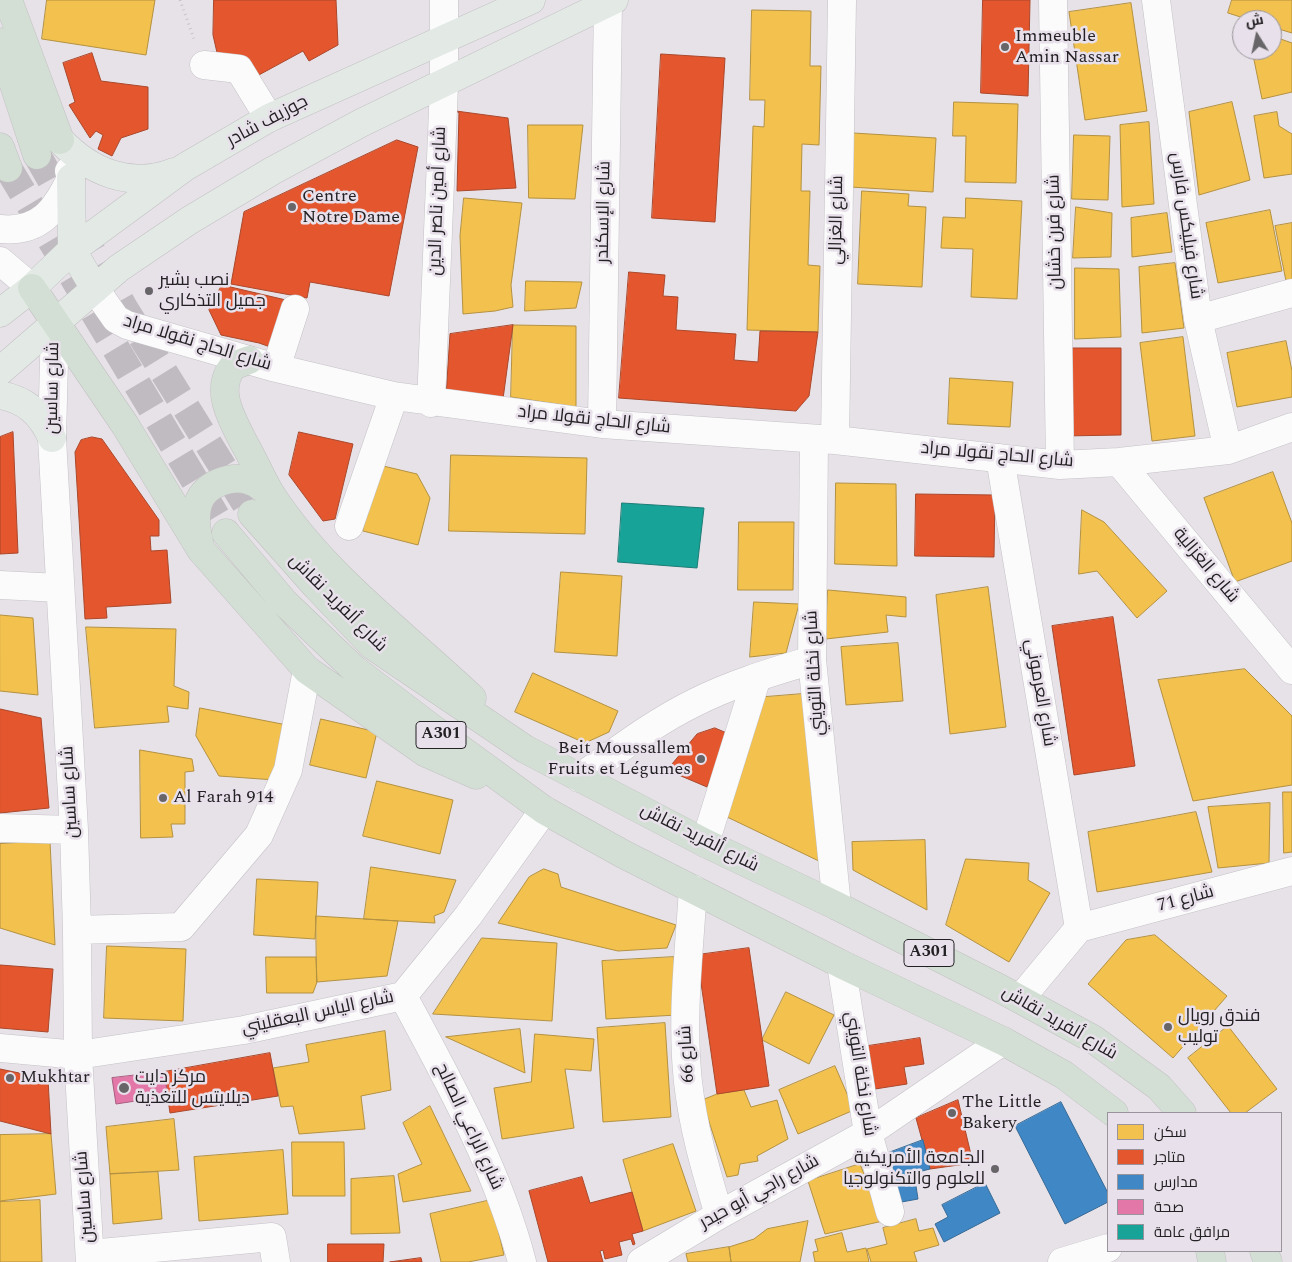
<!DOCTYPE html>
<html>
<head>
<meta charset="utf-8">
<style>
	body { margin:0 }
	#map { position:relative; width:1292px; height:1262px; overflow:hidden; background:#e7e2e8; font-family:Spectral,Cairo,serif }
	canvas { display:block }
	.legend { position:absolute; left:1107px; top:1112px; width:175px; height:140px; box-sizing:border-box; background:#e8e0ea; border:1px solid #99949b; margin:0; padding:6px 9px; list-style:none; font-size:15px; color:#232124 }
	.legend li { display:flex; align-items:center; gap:10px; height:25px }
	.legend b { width:25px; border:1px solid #99949b }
	.north { position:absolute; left:1232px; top:10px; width:50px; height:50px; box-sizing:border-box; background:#e8e0ea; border:1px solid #99949b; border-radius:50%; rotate:350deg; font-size:14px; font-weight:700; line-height:20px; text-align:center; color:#232124 }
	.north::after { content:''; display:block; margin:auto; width:18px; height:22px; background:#686569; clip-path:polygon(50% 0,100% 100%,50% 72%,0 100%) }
</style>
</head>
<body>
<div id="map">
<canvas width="1292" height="1262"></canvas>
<ul class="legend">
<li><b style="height:14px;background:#f2c14e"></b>سكن</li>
<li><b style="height:14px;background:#e4572e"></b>متاجر</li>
<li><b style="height:14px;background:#3f88c5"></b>مدارس</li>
<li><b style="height:14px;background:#e377a8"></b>صحة</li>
<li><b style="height:14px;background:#17a398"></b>مرافق عامة</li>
</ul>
<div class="north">ش</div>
</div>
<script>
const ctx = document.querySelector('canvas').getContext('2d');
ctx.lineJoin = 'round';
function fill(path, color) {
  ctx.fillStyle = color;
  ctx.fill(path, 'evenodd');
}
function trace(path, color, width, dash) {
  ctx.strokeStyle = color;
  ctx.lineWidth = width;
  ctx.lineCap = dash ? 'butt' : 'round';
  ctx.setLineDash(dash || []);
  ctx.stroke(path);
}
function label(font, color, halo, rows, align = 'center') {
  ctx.font = font + ' Spectral,Cairo,serif';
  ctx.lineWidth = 5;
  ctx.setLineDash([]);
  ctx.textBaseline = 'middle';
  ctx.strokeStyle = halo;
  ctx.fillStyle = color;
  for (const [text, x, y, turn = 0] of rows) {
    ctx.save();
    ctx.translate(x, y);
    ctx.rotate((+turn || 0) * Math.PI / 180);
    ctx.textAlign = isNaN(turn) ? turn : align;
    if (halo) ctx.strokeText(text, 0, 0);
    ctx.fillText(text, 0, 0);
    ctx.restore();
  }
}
const homes = new Path2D(`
	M47 0H155L146 55 42 39Z
	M1232 0H1292V33L1272 27V20H1250L1228 13Z
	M1131 3 1147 111 1085 120 1069 12Z
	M752 10 811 11 810 66H821L819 145 802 144 801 191H810L808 265 820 266 818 332 747 330 753 126 764 127 765 100H750Z
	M1272 36 1292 43V92L1262 99 1252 50H1272Z
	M954 102 1018 104 1016 183 965 182 966 136H953Z
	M1232 102 1250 180 1199 195 1189 112Z
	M1277 112 1279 126 1292 134V174L1264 178 1254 116Z
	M1149 122 1154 204 1122 207 1120 125Z
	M528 125H583L575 199 529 198Z
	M853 133 936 138 933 192 850 187Z
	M1074 135 1110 136 1108 200 1072 199Z
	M862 191 909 194 908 206 926 207 922 287 858 284Z
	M464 198 522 203 511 285 513 307 495 311 463 314 460 236Z
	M966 198 1022 201 1017 299 971 297 973 249 941 248 943 217 965 218Z
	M1076 207 1112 213 1111 257 1073 258Z
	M1270 210 1282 271 1218 283 1206 223Z
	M1167 213 1172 252 1132 257 1131 218Z
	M1292 223V280L1286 281 1275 226Z
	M1175 263 1184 328 1142 333 1139 267Z
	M1075 268 1119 269 1121 337 1075 339Z
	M526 281 582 282 576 308 525 311Z
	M513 325 576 326V407L511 397Z
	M1183 337 1195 436 1152 441 1140 343Z
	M1286 341 1292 371V397L1237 407 1227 353Z
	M950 378 1013 382 1010 427 948 424Z
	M451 455 587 458 585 534 449 531Z
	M379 465 417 474 430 498 418 545 363 531Z
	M1273 472 1292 523V561L1235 582 1204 498Z
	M836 483 896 484 897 566 835 564Z
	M1082 510 1104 522 1167 591 1137 618 1097 571 1079 574Z
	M739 522H794L793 590H738Z
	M561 572 622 576 617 656 555 652Z
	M988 587 1006 727 950 734 936 595Z
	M828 590 906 597V617L886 615 888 632 826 639Z
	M754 602 799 604 786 653 750 657Z
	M0 615 33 618 38 695 0 691Z
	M86 627 176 629 174 686 189 692 188 709 167 706 169 722 95 728Z
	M898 643 903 701 846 705 841 647Z
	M1245 669 1292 716V785L1193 801 1158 680Z
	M533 673 618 711 609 732 585 743 515 712Z
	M802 694 823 863 725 816 765 697Z
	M200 708 287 725 275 780 219 776 196 736Z
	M321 719 377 732 366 778 310 765Z
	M140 750 192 759 194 771 185 772V824H171L173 837 141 838Z
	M377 781 453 800 440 854 363 836Z
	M1283 792H1292V852L1284 853Z
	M1270 803 1269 863 1218 868 1208 807Z
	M1196 812 1212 872 1097 892 1088 832Z
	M925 840 927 910 853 870 852 842Z
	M50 841 55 945 0 928V844Z
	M966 859 1029 863 1028 880 1050 893 1009 962 946 925Z
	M371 867 456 880 444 912 434 916 435 923 364 919Z
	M544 869 558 874 561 887 676 925 667 948 618 951 498 923 529 877Z
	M257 879 318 882 315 939 254 935Z
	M316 916 398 921 387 976 317 982Z
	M1155 935 1227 996 1173 1058 1088 984 1126 940Z
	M482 938 557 943 552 1021 433 1014Z
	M107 946 186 949 183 1021 104 1018Z
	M266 957H316L317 982 313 993H267Z
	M674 957 677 1015 606 1019 602 961Z
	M786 992 834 1015 809 1064 762 1040Z
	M665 1023 671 1117 603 1122 597 1028Z
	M1228 1026 1277 1089 1245 1113H1231L1188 1058Z
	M520 1029 525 1073 446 1037Z
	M385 1031 391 1090 361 1096 365 1129 299 1134 293 1106 281 1107 273 1068 309 1062 306 1045Z
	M535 1034 594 1039 591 1071 565 1069 574 1128 502 1139 494 1088 531 1082Z
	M835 1066 854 1110 798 1134 779 1090Z
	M744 1090 751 1107 777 1100 788 1139 757 1156 758 1161 740 1164 738 1175 727 1177 702 1100 717 1094Z
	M430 1106 471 1191 403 1202 398 1174 422 1164 403 1123Z
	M174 1119 179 1170 110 1174 106 1127Z
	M51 1134 56 1194 0 1201V1135Z
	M292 1142H344L345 1196H293Z
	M673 1144 696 1211 643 1231 623 1160Z
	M283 1150 288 1214 199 1221 194 1157Z
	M860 1164 883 1221 825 1234 808 1181Z
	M158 1172 162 1219 113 1224 110 1174Z
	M394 1176 400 1233 351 1234V1179Z
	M40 1200 42 1262H0V1202Z
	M491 1200 504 1255 468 1262H441L430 1214Z
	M916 1219 919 1231 933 1228 939 1245 914 1252 917 1262H871L867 1249 887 1244 883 1228Z
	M808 1221 800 1262H731L729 1247 754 1239 767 1229Z
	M842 1233 847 1252 866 1248 869 1262H815L813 1252 818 1251 815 1240Z
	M729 1247 731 1262H688L686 1254Z`);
fill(homes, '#f2c14e');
trace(homes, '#b49141', 1);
const shops = new Path2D(`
	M214 0H336L338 45 309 61 303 51 257 76 247 58 218 57 213 35Z
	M983 0H1030L1028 96 981 93Z
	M92 53 101 81 148 87V129L121 138 112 156 98 149 103 135 96 131 90 138 69 105 75 102 63 63Z
	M661 54 725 58 715 222 652 218Z
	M456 111 508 118 516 188 457 191 459 113Z
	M397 140 418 147 389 296 310 282 307 298 231 284 244 212Z
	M629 272 665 275 663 296 678 297 676 330 736 334 734 360 758 362 760 331 818 332 809 396 796 411 619 398Z
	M222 285 286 300 276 349 259 343 221 335 209 310Z
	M513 325 503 399 446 397 450 334Z
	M1063 348H1121V435L1063 436Z
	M13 432 18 553 0 554V437Z
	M299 432 353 444 335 519 323 521 289 475Z
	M92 437 102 439 159 520V536H150L151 551 167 550 171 603 106 607 107 618 85 619 75 452 81 440Z
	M916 494 995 495 994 557 915 556Z
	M1113 617 1135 766 1074 775 1052 626Z
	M0 709 41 718 49 808 0 813Z
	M715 728 729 734 707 787 667 770 697 734Z
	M749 948 769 1086 717 1094 697 955Z
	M0 965 53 969 48 1032 0 1028Z
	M920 1038 924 1064 904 1067 907 1084 875 1089 868 1046Z
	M270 1053 278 1096 170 1113 164 1072Z
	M0 1069 48 1079 51 1134 0 1121Z
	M958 1100 973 1163 930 1169 916 1118Z
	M582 1177 590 1203 632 1192 643 1231 632 1234 635 1244 633 1245 631 1239 619 1242 622 1255 605 1259 603 1250 600 1251 603 1262H548L529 1191Z
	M328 1244H384L383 1262H328Z
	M421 1258 422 1262H390Z`);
fill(shops, '#e4572e');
trace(shops, '#aa472b', 1);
const schools = new Path2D(`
	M1061 1102 1108 1193V1202L1065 1224 1015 1126Z
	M923 1140 930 1169 914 1173 918 1199 896 1203 883 1155Z
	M985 1183 1000 1213 944 1242 935 1224 948 1217 942 1205Z`);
fill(schools, '#3f88c5');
trace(schools, '#376995', 1);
const health = new Path2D(`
	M164 1072 168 1096 116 1104 112 1078Z`);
fill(health, '#e377a8');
trace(health, '#a95d80', 1);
const public = new Path2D(`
	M622 503 704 508 697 568 618 562Z`);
fill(public, '#17a398');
trace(public, '#1b7c75', 1);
trace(new Path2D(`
	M37 155 124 308 252 514
	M8 168 226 533`), '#c0bbc1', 28, [28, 14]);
const minor = new Path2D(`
	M1053 0 1060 465
	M1156 0 1198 319 1228 450
	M204 65 239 69 269 118
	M0 229C40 233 56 210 71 178L69 171
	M0 261 32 288
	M95 289 116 319 127 325 276 368 394 396 602 424 835 440 1060 465 1119 462 1228 450 1292 427
	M1198 319 1292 293
	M55 323 52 438 74 830 77 930 78 1055 90 1262
	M276 368 295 309
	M431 403 444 85V0
	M602 424 608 0
	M814 439 812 660 837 906
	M835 440 842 0
	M1000 458 1079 928
	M1119 462 1292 670
	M349 526 394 396
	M0 585 59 588
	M579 778C616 752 653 723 694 703 731 684 772 672 812 660
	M0 828 74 830
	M705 843 757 677
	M693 889C689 953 681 1018 688 1082 693 1128 706 1171 719 1215
	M1079 928 1292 871
	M77 930 181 927 259 835 288 770 307 670
	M841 964 868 1133 890 1212
	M403 996C449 1082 497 1167 522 1262
	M1020 999 1079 928
	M0 1048 78 1055 244 1030 403 996 468 916 544 810
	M90 1254 272 1237 276 1262
	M641 1262 719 1215 868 1133 1003 1041
	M1062 1262 1108 1248`);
const major = new Path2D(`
	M60 140C90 172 131 189 174 172
	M71 178 72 250 95 289
	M0 313 32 288 72 250 185 167 269 118 531 0
	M0 371 119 268 190 220 272 171 361 123 614 0
	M0 395C26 400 41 413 52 438`);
const highway = new Path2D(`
	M8 0 60 140
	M0 42 37 155
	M0 147 8 168
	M32 288 125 425 201 550 307 670 426 753 476 775
	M249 360 233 366C214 390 232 419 244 443 254 460 262 480 272 496 325 576 403 633 472 698
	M252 514 316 586 373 646 525 749 705 843 837 906 1001 989 1093 1039 1159 1087 1182 1113
	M226 533 284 602 354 669 429 726 544 810 623 854 841 964 1003 1041 1064 1075 1114 1113
	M199 542C196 529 194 517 198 504 204 483 235 473 253 482 260 485 266 491 272 496
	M1210 1251 1212 1262
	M1264 1251 1268 1262`);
trace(minor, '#c4c1c5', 29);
trace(major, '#c2c0c3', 29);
trace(highway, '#c2c0c3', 29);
trace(new Path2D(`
	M180 0 194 39`), '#c5c5c6', 3, [1, 4]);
trace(minor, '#fbfbfc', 28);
trace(major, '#e3eae5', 28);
trace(highway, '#d3dfd4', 28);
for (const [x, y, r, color] of [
	[1005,47,5,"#686569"],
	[292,207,5,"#686569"],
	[149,291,5,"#686569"],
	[701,759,5,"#686569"],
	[163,798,5,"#686569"],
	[1168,1027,5,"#686569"],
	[10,1078,5,"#686569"],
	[124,1088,6,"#686569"],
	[952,1113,5,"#686569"],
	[995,1169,5,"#686569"]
]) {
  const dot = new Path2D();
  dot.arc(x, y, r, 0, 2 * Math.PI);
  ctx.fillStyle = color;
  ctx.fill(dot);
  trace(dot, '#e8e0ea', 2);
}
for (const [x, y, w] of [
	[441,735,50],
	[929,953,50]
]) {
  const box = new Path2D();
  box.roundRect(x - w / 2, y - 13.5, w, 27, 4);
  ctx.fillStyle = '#e8e0ea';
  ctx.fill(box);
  trace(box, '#232124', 1);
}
label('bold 16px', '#232124', null, [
	["A301",441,735],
	["A301",929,953]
]);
label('18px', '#232124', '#e8e0ea', [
	["Immeuble",1015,37],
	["Amin Nassar",1015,58],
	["Centre",302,197],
	["Notre Dame",302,218],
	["نصب بشير",159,281],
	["جميل التذكاري",159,302],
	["Beit Moussallem",691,749,"right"],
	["Fruits et Légumes",691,770,"right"],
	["Al Farah 914",173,798],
	["فندق رويال",1178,1017],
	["توليب",1178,1038],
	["Mukhtar",20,1078],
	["مركز دايت",135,1078],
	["ديلايتس للتغذية",135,1099],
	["The Little",962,1103],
	["Bakery",962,1124],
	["الجامعة الأمريكية",985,1159,"right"],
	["للعلوم والتكنولوجيا",985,1180,"right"]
], 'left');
label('18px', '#232124', '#e8e0ea', [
	["جوزيف شادر",268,122,-28],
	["شارع أمين ناصر الدين",439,201,-88],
	["شارع الإسكندر",605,212,-89],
	["شارع الغزالي",838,220,-89],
	["شارع فيليكس فارس",1185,226,82],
	["شارع فرن خشان",1056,232,-91],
	["شارع الحاج نقولا مراد",197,344,17],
	["شارع ساسين",54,388,-89],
	["شارع الحاج نقولا مراد",594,421,6],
	["شارع الحاج نقولا مراد",997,456,5],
	["شارع الغزالية",1205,566,50],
	["شارع ألفريد نقاش",337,604,45],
	["شارع نخلة التويني",816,673,-93],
	["شارع العرموني",1039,693,80],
	["شارع ساسين",71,792,-93],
	["شارع ألفريد نقاش",699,839,27],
	["شارع 71",1186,900,-15],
	["شارع الياس البعقليني",318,1014,-12],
	["شارع ألفريد نقاش",1059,1024,30],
	["شارع 66",688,1054,-93],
	["شارع نخلة التويني",859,1074,81],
	["شارع الراعي الصالح",468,1127,65],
	["شارع راجي أبو حيدر",760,1193,-29],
	["شارع ساسين",86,1197,-94]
]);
</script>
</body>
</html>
